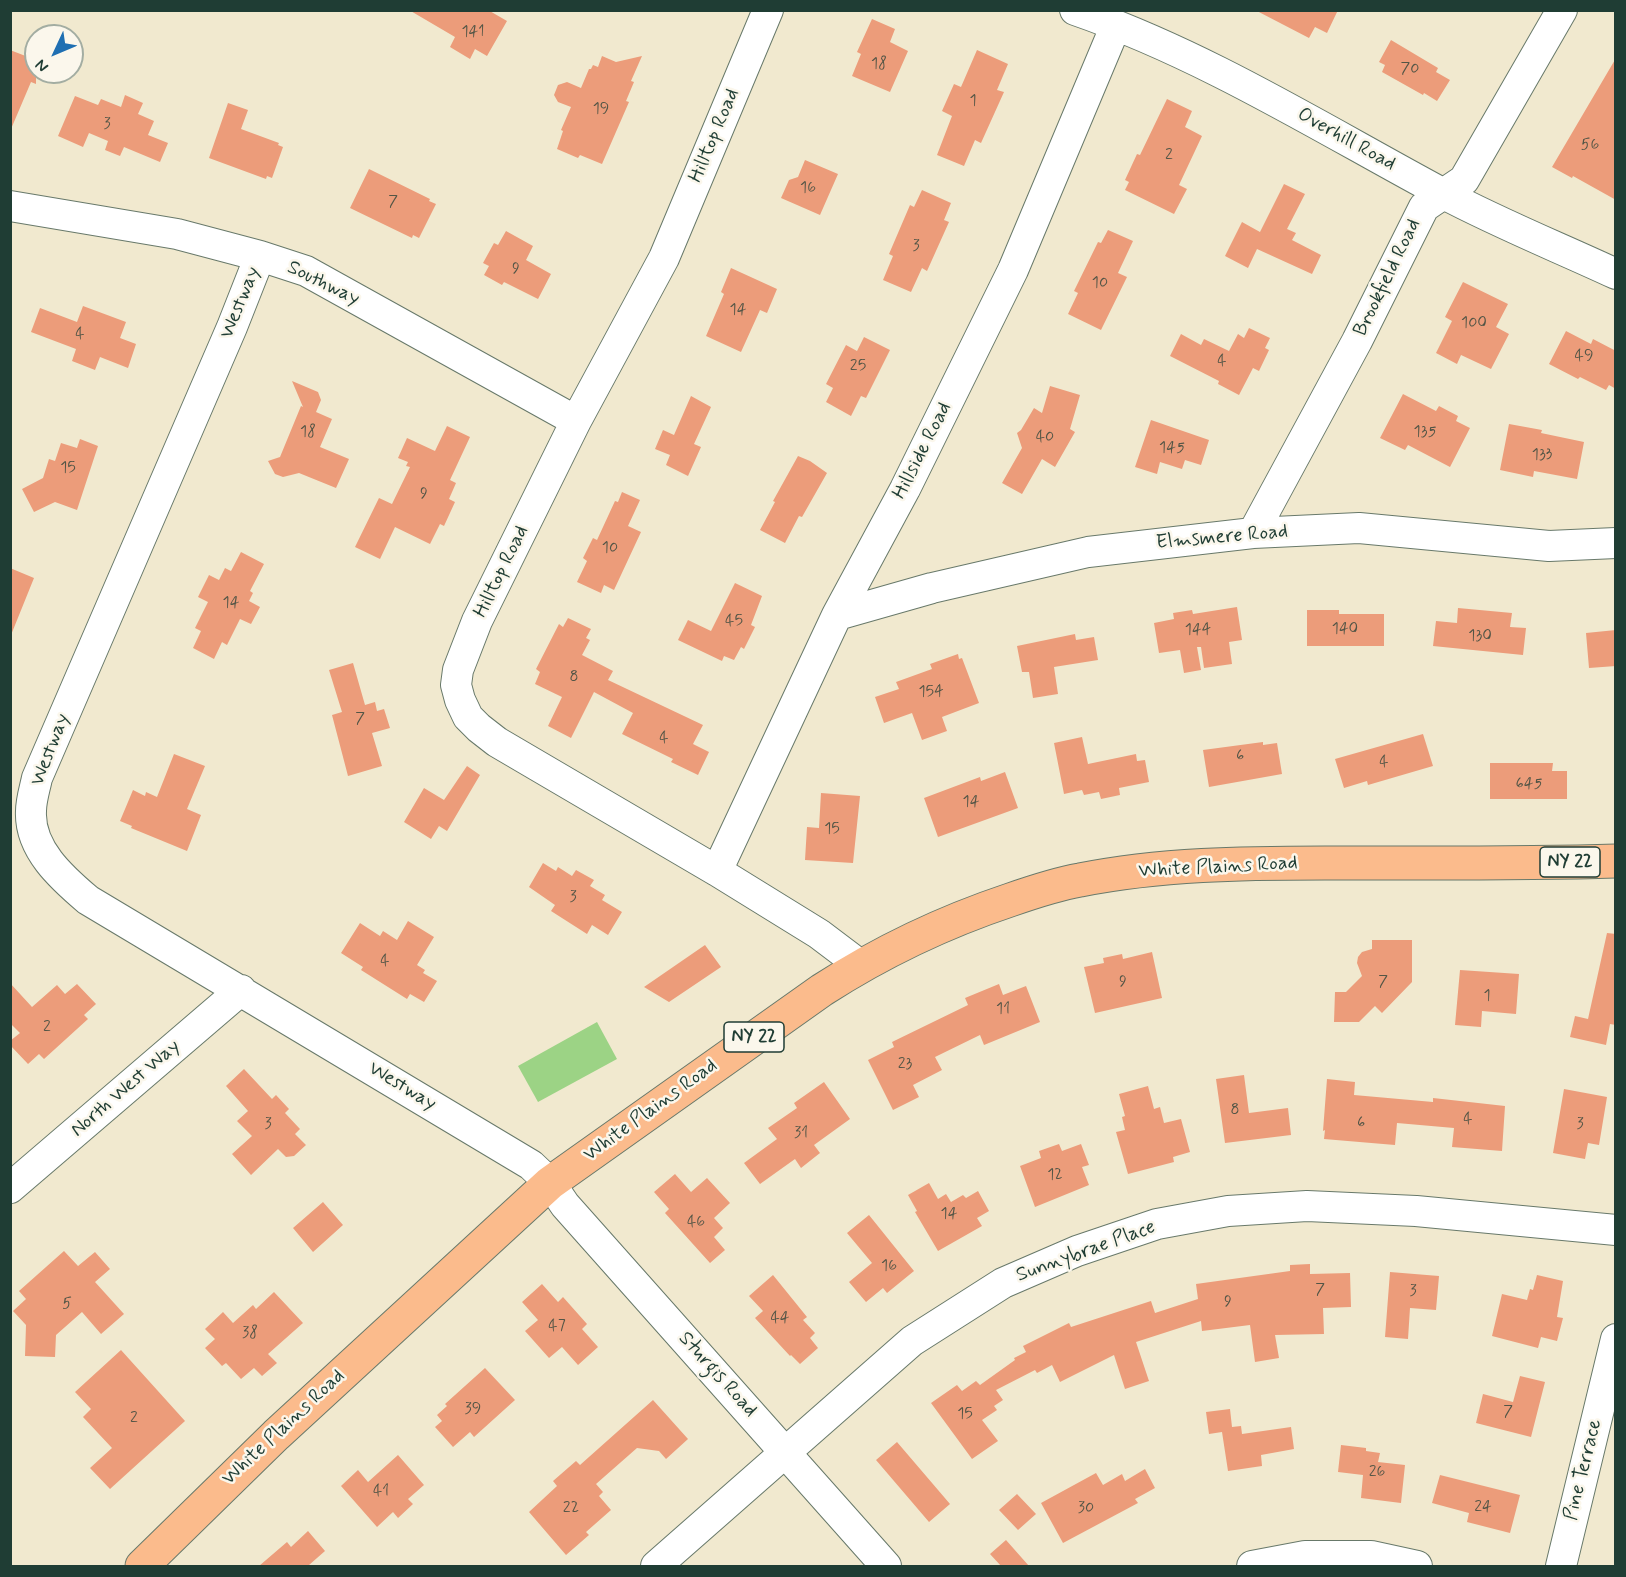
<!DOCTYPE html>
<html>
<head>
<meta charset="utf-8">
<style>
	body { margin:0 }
	#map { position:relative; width:1626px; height:1577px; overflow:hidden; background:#f1e9cf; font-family:Mynerve,sans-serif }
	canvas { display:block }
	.frame { position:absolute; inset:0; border:12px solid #1f3d34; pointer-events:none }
	.north { position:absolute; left:24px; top:24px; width:60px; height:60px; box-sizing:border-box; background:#fbf7ec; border:2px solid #a3ada2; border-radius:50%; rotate:226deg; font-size:16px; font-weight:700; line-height:24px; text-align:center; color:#1f3d34 }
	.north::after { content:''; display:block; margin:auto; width:21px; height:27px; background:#1f6fb2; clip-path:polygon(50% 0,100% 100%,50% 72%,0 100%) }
</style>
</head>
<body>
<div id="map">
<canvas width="1626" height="1577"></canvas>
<div class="frame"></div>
<div class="north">N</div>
</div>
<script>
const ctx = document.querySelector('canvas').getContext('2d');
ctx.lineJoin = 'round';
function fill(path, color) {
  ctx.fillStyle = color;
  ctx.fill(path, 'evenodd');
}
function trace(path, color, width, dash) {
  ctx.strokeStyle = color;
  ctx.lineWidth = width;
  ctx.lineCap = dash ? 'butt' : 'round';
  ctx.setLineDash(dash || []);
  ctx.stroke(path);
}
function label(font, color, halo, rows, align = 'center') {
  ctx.font = font + ' Mynerve,sans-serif';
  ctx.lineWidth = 5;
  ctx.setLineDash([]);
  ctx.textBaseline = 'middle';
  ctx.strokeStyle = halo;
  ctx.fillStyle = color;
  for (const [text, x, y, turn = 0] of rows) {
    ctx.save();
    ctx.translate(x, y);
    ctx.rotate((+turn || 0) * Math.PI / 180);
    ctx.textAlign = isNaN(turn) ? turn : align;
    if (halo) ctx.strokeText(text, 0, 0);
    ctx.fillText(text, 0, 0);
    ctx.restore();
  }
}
fill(new Path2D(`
	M597 1022 617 1059 538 1102 518 1066Z`), '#9cd385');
fill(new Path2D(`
	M409 10H488L507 21 487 56 475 49 470 59 450 47 455 37Z
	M1255 10H1338L1327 33 1315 27 1309 38Z
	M872 19 895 29 890 42 908 51 890 92 852 76 861 54 857 52Z
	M1391 40 1438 68 1436 72 1450 80 1437 101 1424 93 1423 95 1382 72 1385 65 1379 62Z
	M10 50 36 60V84L31 82 11 129Z
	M977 50 1008 64 997 90 1004 92 981 143 975 140 964 166 937 155 952 116 942 111 954 84 961 87Z
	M602 56 616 62 642 56 631 81 634 82 626 101 629 102 602 164 580 155 578 158 557 149 563 131 561 130 571 107 558 102 554 95 558 85 567 82 581 88 589 69H591L593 65 598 67Z
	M1616 58V200L1573 176 1572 178 1552 167Z
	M125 95 143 103 138 114 154 121 148 135 168 143 160 162 124 147 120 156 105 150 108 141 89 133 83 147 58 136 75 96 98 105 101 99 121 107Z
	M1167 99 1192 111 1185 127 1202 136 1179 185 1187 189 1174 214 1125 190 1129 182 1125 180 1137 154 1140 155Z
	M228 103 248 110 241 129 279 143 278 145 283 147 272 178 267 176 266 179 209 158Z
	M805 160 838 174 820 215 781 198 789 180 798 177Z
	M369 169 430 199 429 201 436 204 419 238 413 235 412 238 350 208Z
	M1284 184 1305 194 1287 229 1296 233 1292 240 1321 255 1312 274 1257 249 1248 268 1225 256 1242 222 1260 232Z
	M922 190 951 203 944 220 949 222 927 271 922 268 911 292 883 280 893 256 889 254 910 205 914 207Z
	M1108 230 1133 241 1118 273 1127 277 1101 330 1068 314 1078 293 1074 291 1098 242 1101 243Z
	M506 231 533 246 526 260 551 274 538 299 504 282 502 285 484 275 489 266 483 263 494 243 498 245Z
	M731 268 777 289 767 313 760 310 741 352 706 336 724 294 721 292Z
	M1463 282 1508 304 1496 327 1509 334 1491 369 1461 355 1457 364 1436 353 1452 321 1445 317Z
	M83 306 126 322 120 338 136 344 128 368 100 357 95 370 72 361 76 349 31 332 40 308 77 322Z
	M1249 328 1270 338 1265 348 1269 350 1259 371 1253 368 1239 395 1218 384 1219 381 1170 356 1181 334 1201 345 1204 339 1229 351 1238 334 1244 338Z
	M1566 331 1591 344 1593 339 1616 351V389L1609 385 1606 390 1580 377 1578 379 1549 364Z
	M864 337 890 350 866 398 861 396 851 416 826 402 833 388 826 384 846 345 857 351Z
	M292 381 318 392 321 400 316 412 332 419 320 447 349 459 336 488 299 473 283 477 275 474 268 461 280 457 301 406 303 407Z
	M1050 386 1080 395 1070 429 1075 432 1055 467 1042 459 1022 494 1002 483 1022 448 1017 433 1021 430 1034 408 1042 413Z
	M1403 394 1436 411 1439 406 1458 416 1456 421 1470 428 1450 467 1408 445 1405 450 1380 438Z
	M691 396 711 407 694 444 701 447 688 476 666 465 670 455 655 449 663 430 674 435Z
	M1151 420 1209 440 1201 465 1185 460 1182 469 1160 462 1157 474 1135 467Z
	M1509 424 1542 430 1541 433 1584 442 1577 479 1534 471 1533 477 1500 470Z
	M447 426 470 437 450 480 456 483 449 499 455 502 444 526 440 524 430 544 395 527 380 559 355 547 379 498 392 504 410 467 406 466 408 462 398 458 407 438 435 451Z
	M80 439 98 446 77 510 55 502 34 512 22 489 43 478 49 459 55 461 61 443 77 448Z
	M798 456 810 461 827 473 802 517 799 516 785 543 760 530 775 502 773 501Z
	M622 492 640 500 628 526 641 532 614 590 604 585 601 593 577 582 587 561 583 558 593 538 597 540 615 501 618 502Z
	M241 552 264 564 250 591 253 593 249 601 260 607 251 624 240 619 227 645 222 642 214 659 193 648 201 631 195 628 208 602 198 597 209 575 219 580 225 568 231 571Z
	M10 568 34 578 11 635H10Z
	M735 583 762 596 751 625 755 627 744 649 741 647 734 660 724 656 722 661 678 640 688 620 711 631Z
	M1237 607 1242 640 1229 642 1232 664 1204 668 1201 647H1197L1201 670 1184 673 1180 650 1159 653 1154 623 1174 619 1173 613 1192 610 1193 614Z
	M1458 608 1512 613 1510 627 1526 628 1523 655 1433 646 1436 621 1457 623Z
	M1307 610H1339V614H1384V646H1307Z
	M568 618 591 629 586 638 590 640 582 655 613 671 608 680 703 725 693 744 709 752 698 775 671 762 673 759 622 734 633 713 594 692 571 738 548 726 562 697 535 684 540 672 536 669 559 624 563 627Z
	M1616 630V666L1589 668 1586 633Z
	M1075 634 1076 640 1094 637 1098 660 1054 667 1058 694 1033 698 1029 672H1022L1017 646Z
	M958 654 959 659 962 658 979 703 942 717 947 731 922 740 912 713 884 723 875 697 899 689 896 682 932 669 930 664Z
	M353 663 365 705 375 702 377 711 384 709 390 728 372 733 382 766 348 776 332 715 342 712 329 670Z
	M1423 734 1433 766 1368 785 1367 781 1344 788 1335 759Z
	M1082 737 1088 764 1136 754 1137 761 1145 760 1149 782 1119 788 1120 795 1101 799 1099 792 1084 795 1082 790 1064 794 1054 743Z
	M1263 742V745L1277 743 1282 774 1209 787 1203 750Z
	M174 754 205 766 187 809 201 815 187 851 131 828 132 826 120 821 133 790 145 796 146 792 157 797Z
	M1490 763H1553L1552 771H1567V799H1490Z
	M467 766 480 775 447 831 439 826 431 839 404 822 424 788 444 800Z
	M1005 772 1018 808 938 837 924 798 980 777 981 781Z
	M821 793 860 796 853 863 805 860 807 827 819 828Z
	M543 863 556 871 558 867 572 876 576 870 594 880 590 886 605 895 602 900 622 912 608 935 592 925 587 934 551 911 555 905 529 887Z
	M408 921 434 937 417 965 425 970 423 973 437 981 424 1002 410 994 407 999 361 970 363 967 341 953 360 923 380 936 383 931 397 940Z
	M1607 933 1616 934V1025L1610 1024 1606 1045 1570 1037 1575 1016 1588 1019Z
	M1372 940H1412V982L1382 1013 1375 1006 1359 1022H1334L1335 992H1346L1362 976 1357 963 1358 957 1362 952 1372 949Z
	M705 945 721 967 669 1002 644 987Z
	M1152 952 1162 998 1095 1013 1084 967 1104 963 1103 958 1122 954 1123 959Z
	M1460 970 1519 974 1516 1014 1482 1011 1481 1027 1455 1025Z
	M10 983 32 1007 57 985 65 994 77 984 96 1004 84 1015 88 1019 44 1059 39 1054 28 1064 10 1045V1041L20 1033 10 1023Z
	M999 984 1003 995 1026 986 1040 1022 984 1045 980 1035 935 1057 942 1070 913 1085 919 1097 893 1110 868 1060 894 1047 892 1042 968 1005 965 998Z
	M244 1069 272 1099 276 1095 289 1109 285 1113 300 1129 295 1134 306 1145 294 1156 286 1157 278 1149 251 1175 232 1154 252 1136 237 1121 248 1111 226 1086Z
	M1244 1075 1249 1113 1288 1108 1291 1135 1225 1143 1216 1079Z
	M1327 1079 1355 1082 1354 1095 1433 1102V1098L1505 1106 1502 1151 1452 1147 1454 1128 1397 1123 1395 1145 1324 1139 1325 1130 1323 1131Z
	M824 1082 850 1119 814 1145 820 1153 801 1168 795 1159 760 1184 744 1163 777 1139 768 1128 797 1108 794 1103Z
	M1148 1086 1154 1109 1160 1107 1164 1123 1181 1119 1190 1152 1173 1157 1174 1162 1128 1174 1116 1132 1125 1130 1122 1117 1125 1116 1119 1094Z
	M1564 1089 1607 1097 1599 1145 1588 1143 1585 1159 1553 1153Z
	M1059 1144 1062 1151 1081 1144 1089 1165 1082 1167 1089 1185 1035 1207 1020 1166 1041 1158 1039 1151Z
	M675 1174 691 1192 707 1178 730 1203 714 1218 723 1228 714 1237 725 1250 710 1263 665 1213 669 1209 654 1192Z
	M929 1183 938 1199 946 1194 951 1202 963 1195 966 1198 978 1191 989 1211 977 1218 982 1226 938 1251 915 1212 917 1211 908 1195Z
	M323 1202 343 1225 313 1252 293 1228Z
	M869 1215 914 1271 887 1293 883 1288 866 1302 849 1282 872 1263 847 1233Z
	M64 1251 78 1266 95 1252 110 1269 95 1282 124 1314 101 1334 82 1312 56 1335 55 1357 25 1356 26 1325 13 1311 26 1299 19 1291Z
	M1310 1264V1274L1350 1273 1351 1307 1323 1308 1324 1334 1275 1335 1279 1358 1255 1362 1250 1325 1202 1331 1201 1321 1136 1342 1149 1381 1125 1389 1114 1355 1060 1382 1052 1365 1037 1373 1035 1370 996 1390 1003 1400 994 1406 997 1410 982 1420 998 1441 972 1459 931 1403 957 1385 962 1391 976 1381 980 1385 1015 1360 1014 1358 1026 1352 1023 1346 1069 1323 1071 1327 1151 1301 1155 1313 1198 1299 1196 1284 1290 1271V1265Z
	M1390 1272 1439 1276 1436 1310 1410 1308 1408 1339 1385 1337Z
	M773 1275 807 1317 803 1320 815 1333 810 1338 818 1348 800 1364 791 1355 790 1356 755 1318 763 1311 749 1296Z
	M1537 1275 1563 1281 1557 1317 1563 1318 1557 1341 1541 1337 1538 1348 1492 1336 1502 1294 1527 1300 1530 1289 1533 1290Z
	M542 1284 558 1302 563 1297 587 1324 582 1329 598 1347 578 1365 562 1347 549 1358 525 1331 538 1320 522 1302Z
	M274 1292 303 1323 268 1354 277 1363 262 1376 254 1368 241 1379 226 1363 222 1366 205 1348 215 1339 205 1329 223 1312 233 1323 253 1305 256 1309Z
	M121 1350 185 1421 110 1489 90 1468 112 1448 83 1417 91 1409 75 1392Z
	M485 1368 515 1400 474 1437 470 1432 453 1447 435 1427 442 1421 437 1415 447 1406 445 1404Z
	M1520 1376 1545 1382 1531 1437 1476 1423 1483 1394 1513 1402Z
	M653 1400 688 1439 666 1459 659 1451 637 1448 596 1484 603 1492 599 1496 611 1510 586 1532 589 1535 566 1555 529 1512 557 1486 553 1481 576 1461 580 1465Z
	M1230 1409 1232 1427 1241 1426 1242 1434 1291 1427 1294 1449 1261 1455 1262 1466 1228 1471 1222 1432 1209 1434 1206 1412Z
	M897 1442 950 1504 929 1522 876 1460Z
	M1341 1445 1366 1448V1451L1380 1453 1378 1462 1405 1465 1401 1503 1361 1498 1363 1475 1338 1472Z
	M398 1455 424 1485 408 1499 413 1504 398 1518 393 1512 377 1527 341 1486 358 1470 368 1482Z
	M1145 1469 1155 1488 1135 1499 1138 1503 1063 1543 1041 1503 1096 1473 1103 1485 1122 1474 1125 1481Z
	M1440 1475 1520 1495 1510 1533 1467 1522 1469 1513 1432 1503Z
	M1017 1494 1036 1514 1018 1530 999 1510Z
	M308 1531 325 1551 309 1565 310 1566H259L287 1542 291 1547Z
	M1006 1540 1029 1566H1001L990 1554Z`), '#ec9c7a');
const minor = new Path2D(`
	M768 10 664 258 576 421 477 621 458 670 456 685 460 700 468 717 479 728 497 742 717 871 819 934 860 965
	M1075 10C1205 55 1321 128 1442 193 1498 223 1558 247 1616 274
	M10 206 177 234 260 256 306 271 576 421
	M260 256 232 327 37 778C35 788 31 800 31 811 29 849 62 878 88 900L531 1165 550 1183 565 1205 886 1566
	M1253 533 1357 341 1424 207 1464 180 1562 10
	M837 615 932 588 1088 552 1253 533 1359 528 1549 546 1616 543
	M717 871 837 615 905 489 1013 270 1116 25
	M10 1188 241 990
	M656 1566 912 1341 1003 1283 1077 1251 1157 1224 1228 1211 1307 1206 1416 1211 1616 1230
	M1252 1566 1305 1556H1371L1417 1566
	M1561 1566 1616 1339`);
const primary = new Path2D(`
	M142 1566 276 1435 550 1183 822 990C881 952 944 922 1010 900 1033 892 1057 884 1080 880 1161 864 1243 863 1325 863 1422 863 1519 864 1616 861`);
trace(minor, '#68796a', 32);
trace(primary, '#68796a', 35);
trace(minor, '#fff', 30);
trace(primary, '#fbbb8c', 33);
label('16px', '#525546', null, [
	["141",473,33],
	["18",879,65],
	["70",1410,70],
	["1",973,102],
	["19",601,110],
	["3",107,125],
	["56",1590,146],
	["2",1169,156],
	["16",808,189],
	["7",393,203],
	["3",916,247],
	["9",516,270],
	["10",1100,284],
	["14",738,311],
	["100",1474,324],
	["4",80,335],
	["49",1584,357],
	["4",1222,362],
	["25",858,367],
	["18",308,433],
	["135",1425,433],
	["40",1045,438],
	["145",1172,449],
	["133",1542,456],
	["15",68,469],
	["9",424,495],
	["10",610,549],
	["14",231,604],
	["45",734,622],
	["140",1345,630],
	["144",1198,631],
	["130",1480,637],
	["8",574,678],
	["154",931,693],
	["7",360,720],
	["4",664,739],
	["6",1240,757],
	["4",1384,763],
	["645",1529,785],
	["14",971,803],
	["15",832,830],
	["3",573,898],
	["4",385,962],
	["9",1123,983],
	["7",1383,983],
	["1",1487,997],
	["11",1003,1010],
	["2",47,1028],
	["23",905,1065],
	["8",1235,1111],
	["4",1468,1120],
	["6",1361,1124],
	["3",268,1125],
	["3",1580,1125],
	["31",801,1134],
	["12",1055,1176],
	["14",949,1215],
	["46",696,1223],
	["16",889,1267],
	["7",1320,1291],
	["3",1413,1292],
	["9",1228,1303],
	["5",67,1305],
	["44",780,1319],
	["47",557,1327],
	["38",250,1334],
	["39",473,1410],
	["7",1508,1413],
	["15",965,1415],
	["2",134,1419],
	["26",1377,1473],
	["41",381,1492],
	["24",1483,1508],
	["22",571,1509],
	["30",1086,1509]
]);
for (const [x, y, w] of [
	[1570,862,60],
	[754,1037,60]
]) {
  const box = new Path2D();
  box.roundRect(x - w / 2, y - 15, w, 30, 4.5);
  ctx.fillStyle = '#fbf7ec';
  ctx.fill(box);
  trace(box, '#1f3d34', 1.5);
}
label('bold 18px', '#1f3d34', null, [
	["NY 22",1570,862],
	["NY 22",754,1037]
]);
label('20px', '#1f3d34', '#fbf7ec', [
	["Hilltop Road",715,136,-67],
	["Overhill Road",1346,140,29],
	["Brookfield Road",1388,278,-64],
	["Southway",323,284,26],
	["Westway",241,303,-68],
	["Hillside Road",923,451,-63],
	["Elmsmere Road",1222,538,-5],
	["Hilltop Road",502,572,-64],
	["Westway",51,750,-69],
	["White Plains Road",1218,868,-3],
	["Westway",402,1087,31],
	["North West Way",126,1089,-41],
	["White Plains Road",651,1111,-36],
	["Sunnybrae Place",1086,1252,-20],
	["Sturgis Road",717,1375,48],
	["White Plains Road",284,1428,-43],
	["Pine Terrace",1584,1470,-76]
]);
</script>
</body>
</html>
